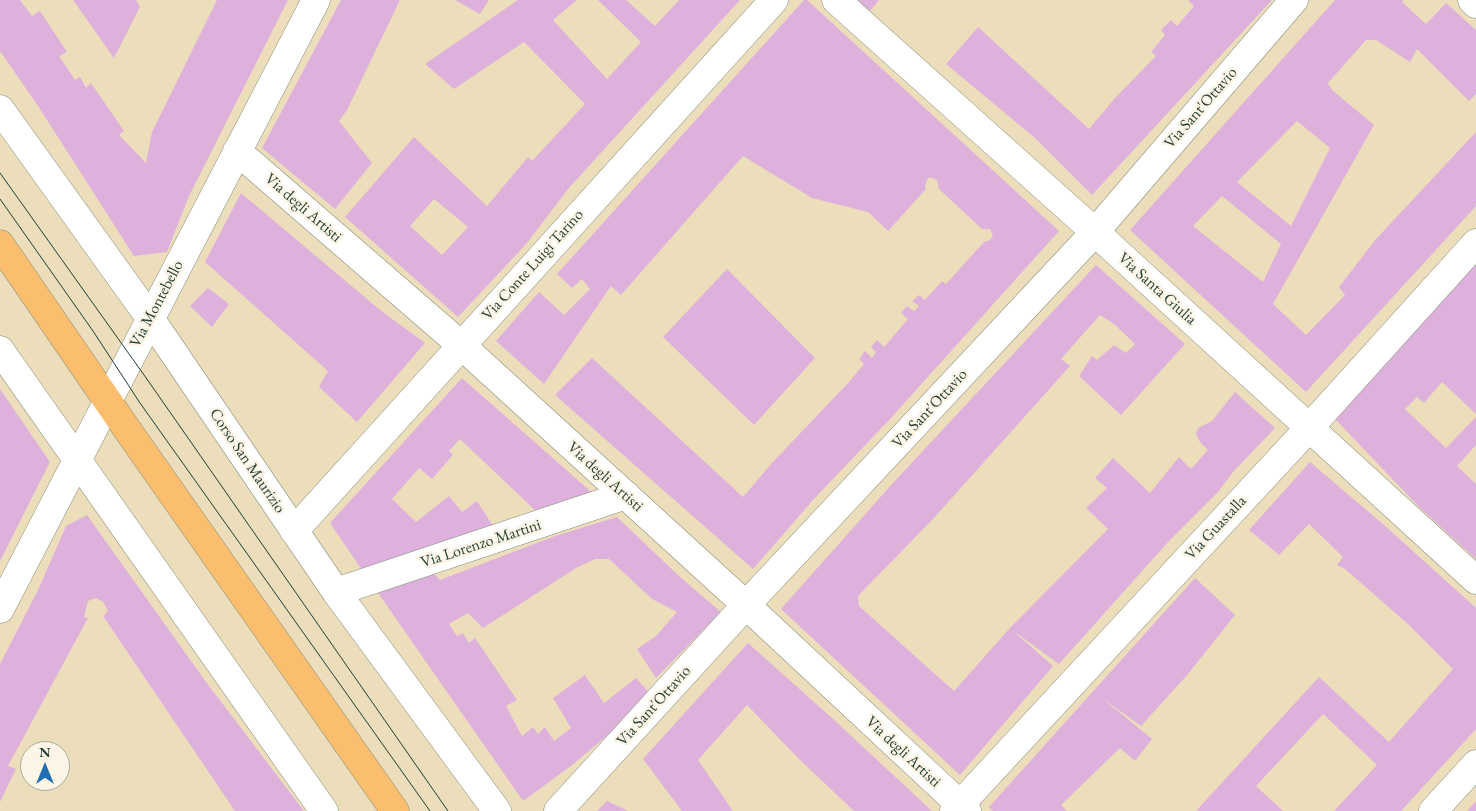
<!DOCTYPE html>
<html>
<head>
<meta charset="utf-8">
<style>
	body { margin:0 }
	#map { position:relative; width:1476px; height:811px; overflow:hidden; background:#ecdebb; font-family:"EB Garamond",serif }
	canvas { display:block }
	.north { position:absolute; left:20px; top:741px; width:50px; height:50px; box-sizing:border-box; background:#fcf5e5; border:1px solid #a4ab9e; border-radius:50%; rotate:0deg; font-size:14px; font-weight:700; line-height:20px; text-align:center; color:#1f3d34 }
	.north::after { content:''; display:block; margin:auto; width:18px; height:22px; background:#1f6fb2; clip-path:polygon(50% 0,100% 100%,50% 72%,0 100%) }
</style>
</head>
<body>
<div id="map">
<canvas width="1476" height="811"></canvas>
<div class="north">N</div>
</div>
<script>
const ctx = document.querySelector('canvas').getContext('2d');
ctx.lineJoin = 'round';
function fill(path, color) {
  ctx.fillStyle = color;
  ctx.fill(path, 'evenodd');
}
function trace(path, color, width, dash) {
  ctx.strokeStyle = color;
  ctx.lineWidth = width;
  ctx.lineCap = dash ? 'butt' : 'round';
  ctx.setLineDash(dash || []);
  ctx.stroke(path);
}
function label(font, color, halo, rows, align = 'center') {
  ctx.font = font + ' "EB Garamond",serif';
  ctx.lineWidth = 5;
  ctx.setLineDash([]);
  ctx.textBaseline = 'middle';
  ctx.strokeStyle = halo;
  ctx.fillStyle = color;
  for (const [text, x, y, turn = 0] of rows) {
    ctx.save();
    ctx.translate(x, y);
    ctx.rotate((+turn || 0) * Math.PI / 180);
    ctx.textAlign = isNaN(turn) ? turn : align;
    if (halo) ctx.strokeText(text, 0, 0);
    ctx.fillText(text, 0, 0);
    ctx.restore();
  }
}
fill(new Path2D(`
	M0 0H20L32 16 40 11 67 52 59 56 75 80 80 77 86 88 91 83 124 131 119 135 146 163 152 132 217 0H288L189 196 167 252 134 256 38 106 0 51Z
	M73 0H136L140 7 114 58Z
	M341 0H400L347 110 339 121 372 163 335 209 262 148Z
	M455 0H489L480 14Z
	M518 0H577L553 20 607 79 641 42 598 0H626L655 26 679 0H740L568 189 527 243 458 317 345 217 414 137 487 206 528 157 532 161 585 104 524 42 454 89 425 64ZM434 199 468 227 442 255 410 226Z
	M804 0H807L1059 231 890 419 813 500 753 569 555 395 592 358 743 497 771 464 849 382 864 364 859 359 865 351 872 358 876 352 871 347 877 340 884 347 908 319 901 313 907 306 914 311 919 306 912 301 919 295 925 300 942 281 946 284 984 242 990 240 993 235 990 229H982L939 189 937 180 932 178H928L925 186 926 189 888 231 868 212 812 198 743 156 621 295 611 286 544 384 496 341 539 292 564 315 590 289 582 279 572 288 557 274Z
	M857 0H879L870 11Z
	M1188 0H1272L1092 195 1035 138 946 64 978 27 1089 129 1115 98 1156 56 1151 52 1165 35 1161 30 1171 20 1177 26 1194 6Z
	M1335 0H1403L1402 2 1426 24 1446 3 1476 30V94L1469 101 1417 49 1410 62 1376 40H1366L1328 83 1332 90 1374 125 1273 304 1306 335 1345 295 1339 287 1376 239 1476 132V206L1306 392 1130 230ZM1297 121 1330 148 1291 226 1237 182ZM1222 196 1281 244 1263 282 1193 226Z
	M241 193 380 310 425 343 357 422 319 387 328 371 205 262Z
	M1476 262V414L1442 382 1424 403 1417 397 1405 409 1446 448 1476 417V445L1457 466 1476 484V559L1420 508 1335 419Z
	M1096 265 1185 344 1121 415 1079 376 1092 356 1097 360 1114 345 1126 353 1135 344 1114 324 1100 315 1061 359 1070 366 933 519 858 596 859 606 954 691 1009 629 1108 529 1086 508 1107 488 1095 478 1113 458 1150 493 1179 457 1191 469 1208 450 1200 442 1196 434 1198 428 1212 421 1235 392 1275 428 1233 472 1218 492 1169 541 1059 664 1012 630 1053 666 960 775 781 609 893 483Z
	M727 269 815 358 754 425 663 337Z
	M208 288 229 304 212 327 190 306Z
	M462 378 590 491 585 500 539 514 460 439 449 451 453 455 432 479 419 468 392 499 416 522 449 496 462 512 477 501 495 529 362 570 330 523Z
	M0 389 50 462 0 561Z
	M1310 462 1384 525 1476 608V729L1401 811H1334L1377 765 1323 714 1256 786 1283 811H1196L1319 677 1389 742 1453 669 1409 625 1345 569 1337 565 1343 557 1309 524 1279 555 1249 530Z
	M87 515 206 682 304 811H235L103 616 108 611 103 602 96 598 88 601 84 617 88 618 8 766 16 769 0 802V664L38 590 66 526Z
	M617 517 679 576 721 612 656 678 637 649 656 636 677 612 652 599 609 559H595L576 568 483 628 468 613 449 624 457 636 463 633 469 643 475 638 517 700 506 706 522 736 533 727 538 734 545 727 554 741 571 728 553 698 585 675 604 703 636 678 653 697 571 766 523 801 378 593 430 569 440 580 555 536Z
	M1195 578 1235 615 1188 674 1141 726 1102 698 1152 739 1135 761 1120 748 1061 805 1067 811H993L989 807Z
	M748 643 833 719 932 811H854L800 760 747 705 698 760 733 811H682L643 759Z
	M607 801 628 811H597Z
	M1476 801V811H1467Z`), '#deb1dd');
const minor = new Path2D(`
	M836 0 1095 232 1476 580
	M1472 0 1476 4
	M0 109 150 318 336 592 497 811
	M237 151 461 345 746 605 967 811
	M0 350 324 811
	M294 531 774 0
	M336 592 626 495
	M0 609 316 0
	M558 811 746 605 1095 232 1294 0
	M954 811 1309 428 1476 243
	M1433 811 1476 764`);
const major = new Path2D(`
	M0 244 131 435 395 811`);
trace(minor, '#868e78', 29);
trace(major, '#868e78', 29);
trace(minor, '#fff', 28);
trace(major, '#fabe6e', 28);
trace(new Path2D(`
	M0 173 149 382 448 811
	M0 199 93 331 140 403 430 811`), '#1f3d34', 1);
label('16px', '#1f3d34', '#fcf5e5', [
	["Via Sant'Ottavio",1201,108,-49],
	["Via degli Artisti",303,208,41],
	["Via Conte Luigi Tarino",533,265,-48],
	["Via Santa Giulia",1157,289,42],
	["Via Montebello",157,304,-62],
	["Via Sant'Ottavio",930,409,-47],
	["Corso San Maurizio",247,461,56],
	["Via degli Artisti",605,477,42],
	["Via Guastalla",1216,528,-47],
	["Via Lorenzo Martini",481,544,-18],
	["Via Sant'Ottavio",654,706,-48],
	["Via degli Artisti",903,752,43]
]);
</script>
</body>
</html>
